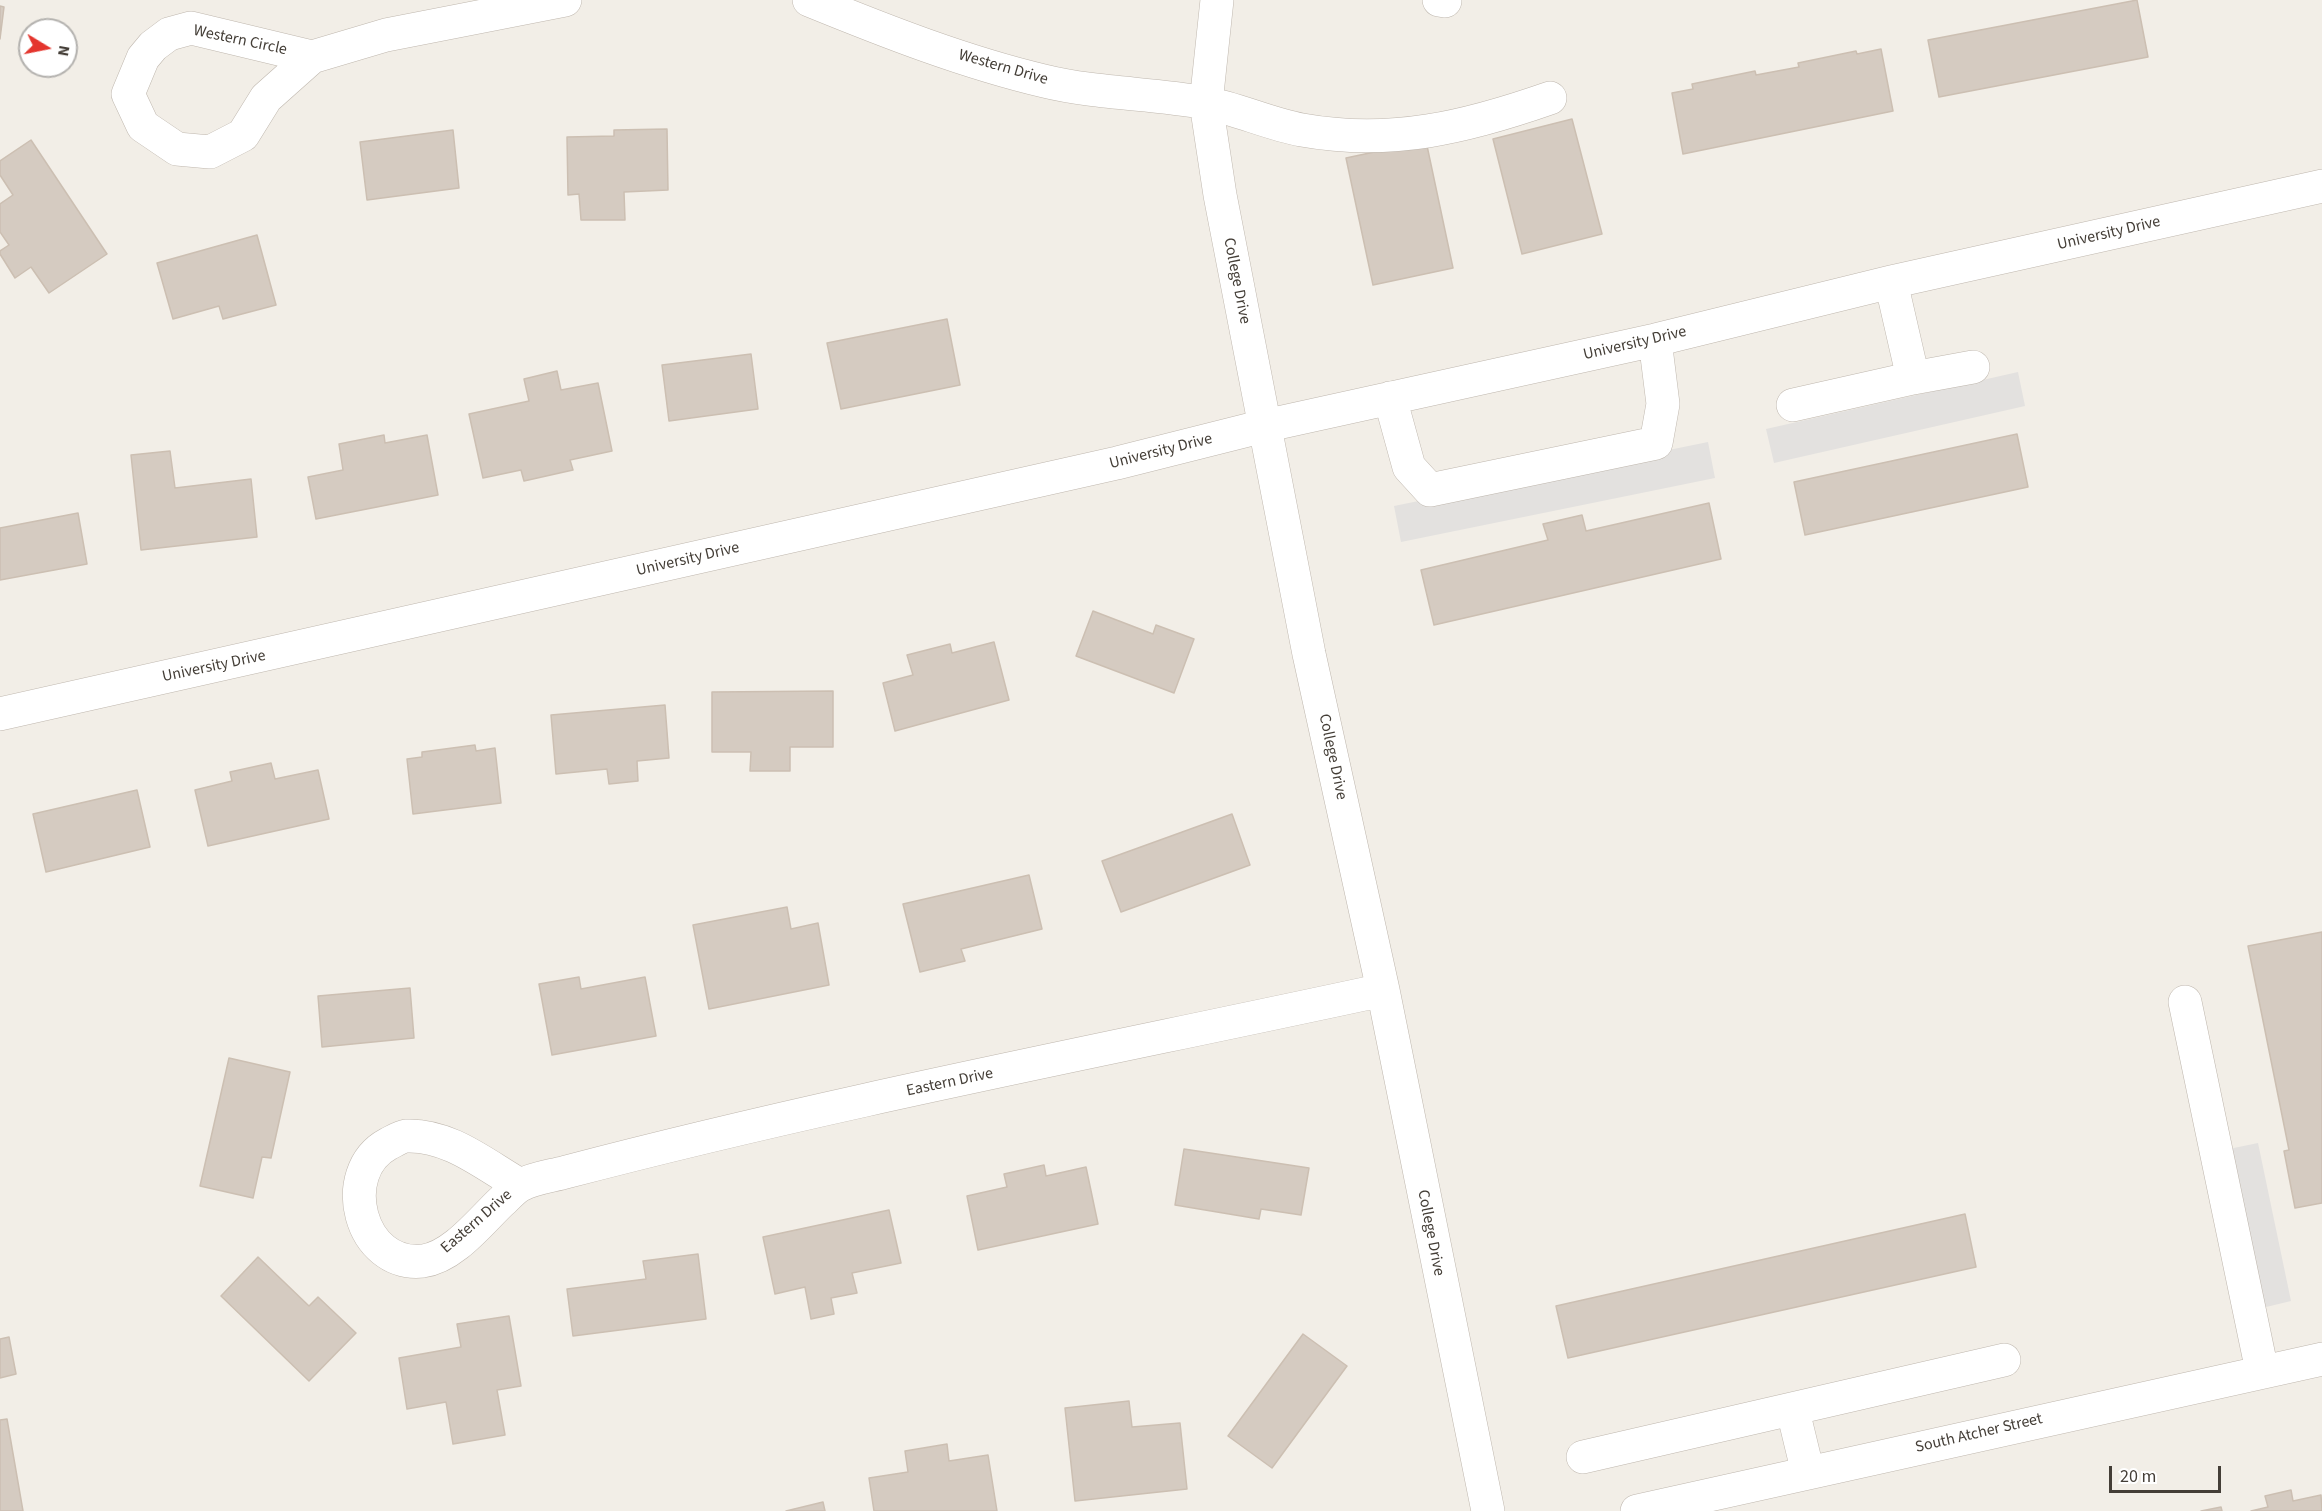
<!DOCTYPE html>
<html>
<head>
<meta charset="utf-8">
<style>
	body { margin:0 }
	#map { position:relative; width:2322px; height:1511px; overflow:hidden; background:#f2eee7; font-family:"Source Sans 3",sans-serif }
	canvas { display:block }
	.north { position:absolute; left:18px; top:18px; width:60px; height:60px; box-sizing:border-box; background:#fff; border:2px solid #b4b2af; border-radius:50%; rotate:100deg; font-size:16px; font-weight:700; line-height:24px; text-align:center; color:#443e37 }
	.north::after { content:''; display:block; margin:auto; width:21px; height:27px; background:#e4352d; clip-path:polygon(50% 0,100% 100%,50% 72%,0 100%) }
	.scale { position:absolute; left:2109px; top:1466px; width:112px; height:27px; box-sizing:border-box; border:3px solid #443e37; border-top:0; padding-left:8px; font-size:18px; line-height:21px; white-space:nowrap; color:#443e37; -webkit-text-stroke:4px #fff; paint-order:stroke }
</style>
</head>
<body>
<div id="map">
<canvas width="2322" height="1511"></canvas>
<div class="north">N</div>
<div class="scale">20 m</div>
</div>
<script>
const ctx = document.querySelector('canvas').getContext('2d');
ctx.lineJoin = 'round';
function fill(path, color) {
  ctx.fillStyle = color;
  ctx.fill(path, 'evenodd');
}
function trace(path, color, width, dash) {
  ctx.strokeStyle = color;
  ctx.lineWidth = width;
  ctx.lineCap = dash ? 'butt' : 'round';
  ctx.setLineDash(dash || []);
  ctx.stroke(path);
}
function label(font, color, halo, rows, align = 'center') {
  ctx.font = font + ' "Source Sans 3",sans-serif';
  ctx.lineWidth = 6;
  ctx.setLineDash([]);
  ctx.textBaseline = 'middle';
  ctx.strokeStyle = halo;
  ctx.fillStyle = color;
  for (const [text, x, y, turn = 0] of rows) {
    ctx.save();
    ctx.translate(x, y);
    ctx.rotate((+turn || 0) * Math.PI / 180);
    ctx.textAlign = isNaN(turn) ? turn : align;
    if (halo) ctx.strokeText(text, 0, 0);
    ctx.fillText(text, 0, 0);
    ctx.restore();
  }
}
fill(new Path2D(`
	M2018 372 2025 406 1774 463 1766 429Z
	M1708 442 1715 478 1401 542 1394 506Z
	M2258 1143 2291 1301 2262 1308 2229 1149Z`), '#e3e1df');
const building = new Path2D(`
	M2137 0 2148 57 1939 97 1928 40Z
	M0 6 4 7 0 39Z
	M1881 49 1893 111 1683 154 1672 93 1693 89 1692 84 1755 71 1756 75 1799 67 1798 63 1856 51 1857 54Z
	M1572 119 1602 234 1522 254 1493 139Z
	M667 129 668 190 624 192 625 220H581L579 194 568 195 567 137 614 136V130Z
	M453 130 459 188 367 200 360 142Z
	M31 140 107 254 49 293 31 267 15 278 0 254V251L9 245 0 232V204L13 195 0 175V161Z
	M1426 141 1453 268 1373 285 1346 158Z
	M257 235 276 305 223 319 219 306 173 319 157 263Z
	M947 319 960 385 841 409 827 343Z
	M751 354 758 409 669 421 662 365Z
	M557 371 561 390 598 383 612 451 570 460 573 470 524 481 521 470 483 478 469 414 529 401 524 379Z
	M2017 434 2028 487 1805 535 1794 482Z
	M384 435 385 443 427 435 438 495 316 519 308 477 343 470 339 444Z
	M170 451 175 488 251 479 257 537 141 550 131 455Z
	M1709 503 1721 559 1434 625 1421 570 1548 540 1543 524 1582 515 1586 531Z
	M78 513 87 564 0 580V528Z
	M1093 611 1153 634 1156 625 1194 639 1174 693 1076 656Z
	M994 642 1009 700 895 731 883 683 913 675 907 655 950 644 952 653Z
	M833 691V747H790V771H750L751 752H712V692Z
	M665 705 669 758 637 761 638 781 609 784 607 769 556 774 551 715Z
	M475 745 476 751 495 748 501 803 413 814 407 759 422 757V752Z
	M271 763 275 779 318 770 329 819 208 846 195 790 232 781 230 772Z
	M137 790 150 847 46 872 33 814Z
	M1232 814 1250 865 1121 912 1102 861Z
	M1029 875 1042 929 961 949 965 961 920 972 903 904Z
	M787 907 791 929 818 923 829 985 709 1009 693 925Z
	M2322 932V1203L2295 1208 2284 1151 2289 1150 2248 946Z
	M579 977 581 989 645 977 656 1036 552 1055 539 984Z
	M410 988 414 1038 322 1047 318 996Z
	M229 1058 290 1072 271 1158 262 1157 253 1198 200 1186Z
	M1184 1149 1309 1168 1301 1215 1261 1209 1259 1219 1175 1205Z
	M1044 1165 1046 1176 1086 1167 1098 1224 978 1250 967 1196 1007 1187 1004 1174Z
	M889 1210 901 1263 852 1273 857 1293 831 1298 834 1314 811 1319 805 1287 775 1294 763 1237Z
	M1965 1214 1976 1267 1568 1358 1556 1306Z
	M698 1254 706 1319 573 1336 567 1289 646 1279 643 1261Z
	M258 1257 309 1306 318 1297 356 1333 309 1381 221 1296Z
	M509 1316 521 1386 497 1390 505 1435 453 1444 446 1402 407 1409 399 1358 461 1347 457 1324Z
	M1303 1334 1347 1366 1272 1468 1228 1436Z
	M9 1337 16 1374 0 1378V1339Z
	M1129 1401 1132 1427 1180 1423 1187 1489 1075 1501 1065 1408Z
	M7 1419 23 1511H0V1420Z
	M947 1444 949 1461 988 1455 997 1511H874L869 1478 908 1472 905 1451Z
	M2291 1490 2293 1501 2321 1495 2322 1511H2251L2268 1507 2265 1496Z
	M823 1502 825 1511H786Z
	M2221 1507 2222 1511H2201Z`);
fill(building, '#d5cbc1');
trace(building, '#ccbfb2', 1.5);
const minor = new Path2D(`
	M809 0C885 31 964 62 1044 81 1097 94 1152 93 1206 103 1238 109 1269 124 1302 130 1391 146 1467 127 1550 98
	M1217 0 1206 103 1220 195 1309 654 1383 990 1488 1511
	M1439 0 1445 1
	M312 57 191 28 169 34 153 46 143 58 128 94 143 126 177 149 210 152 243 135 266 98 312 57 386 35 565 0
	M1913 378 1973 367
	M1390 398 1409 467 1430 490 1656 443 1663 404 1655 340
	M1793 405 1913 378 1891 282
	M0 714 1117 463 1264 426 1655 340 1891 282 2322 186
	M2185 1002 2262 1371
	M520 1185C485 1165 449 1134 406 1136 400 1137 394 1141 388 1144 336 1172 359 1268 423 1261 453 1257 480 1222 501 1202 507 1197 514 1188 521 1185 534 1178 552 1176 566 1172 836 1101 1110 1049 1383 990
	M1793 1411 1808 1473
	M1583 1457 2004 1360
	M1637 1511 2322 1359`);
trace(minor, '#bfb7ae', 34);
trace(minor, '#fff', 33);
label('16px', '#443e37', '#fff', [
	["Western Circle",240,41,12],
	["Western Drive",1003,68,16],
	["University Drive",2109,234,-13],
	["College Drive",1236,281,79],
	["University Drive",1635,344,-13],
	["University Drive",1161,452,-14],
	["University Drive",688,560,-13],
	["University Drive",214,667,-12],
	["College Drive",1332,757,78],
	["Eastern Drive",950,1083,-12],
	["Eastern Drive",477,1222,-41],
	["College Drive",1430,1233,79],
	["South Atcher Street",1979,1434,-13]
]);
</script>
</body>
</html>
